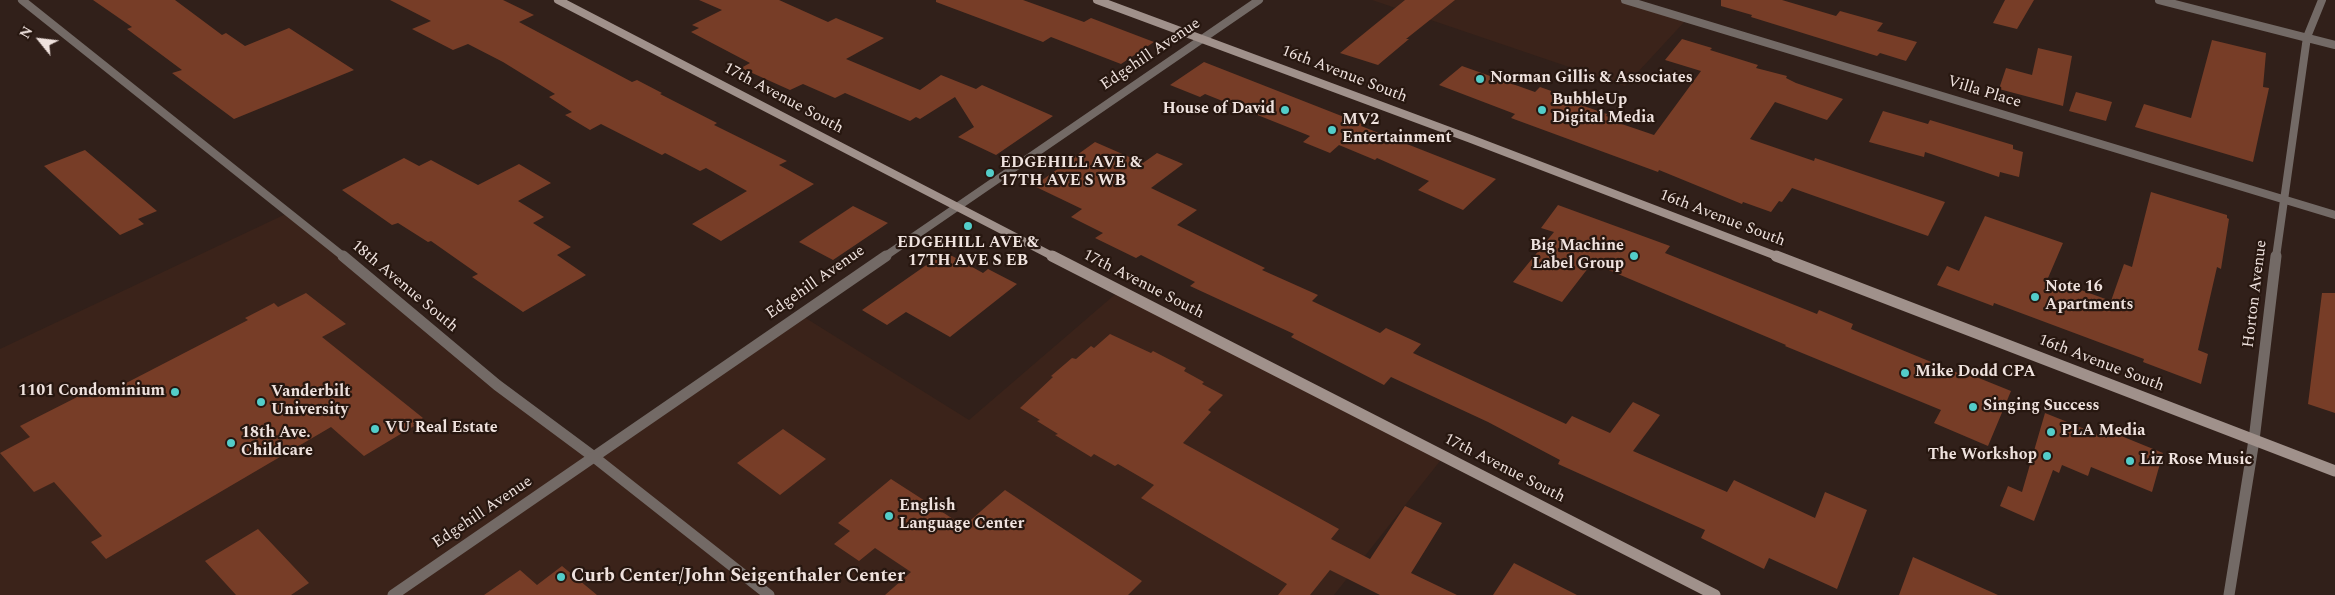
<!DOCTYPE html>
<html>
<head>
<meta charset="utf-8">
<style>
	body { margin:0 }
	#map { position:relative; width:2335px; height:595px; overflow:hidden; background:#31201a; font-family:Spectral,serif }
	canvas { display:block }
	.north { position:absolute; left:15px; top:15px; width:50px; height:50px; -webkit-text-stroke:4px #271710; paint-order:stroke; rotate:299deg; font-size:14px; font-weight:700; line-height:20px; text-align:center; color:#efe2de }
	.north::after { content:''; display:block; margin:auto; width:18px; height:22px; background:#efe2de; clip-path:polygon(50% 0,100% 100%,50% 72%,0 100%) }
</style>
</head>
<body>
<div id="map">
<canvas width="2335" height="595"></canvas>
<div class="north">N</div>
</div>
<script>
const ctx = document.querySelector('canvas').getContext('2d');
ctx.lineJoin = 'round';
function fill(path, color) {
  ctx.fillStyle = color;
  ctx.fill(path, 'evenodd');
}
function trace(path, color, width, dash) {
  ctx.strokeStyle = color;
  ctx.lineWidth = width;
  ctx.lineCap = dash ? 'butt' : 'round';
  ctx.setLineDash(dash || []);
  ctx.stroke(path);
}
function label(font, color, halo, rows, align = 'center') {
  ctx.font = font + ' Spectral,serif';
  ctx.lineWidth = 4.5;
  ctx.setLineDash([]);
  ctx.textBaseline = 'middle';
  ctx.strokeStyle = halo;
  ctx.fillStyle = color;
  for (const [text, x, y, turn = 0] of rows) {
    ctx.save();
    ctx.translate(x, y);
    ctx.rotate((+turn || 0) * Math.PI / 180);
    ctx.textAlign = isNaN(turn) ? turn : align;
    if (halo) ctx.strokeText(text, 0, 0);
    ctx.fillText(text, 0, 0);
    ctx.restore();
  }
}
fill(new Path2D(`
	M1372 0H1625L1687 19 1625 86Z
	M290 212 594 457 796 312 969 420 1119 291 1444 456 1334 595H0V349Z`), '#3b231a');
fill(new Path2D(`
	M93 0H175L222 35 226 33 245 46 289 28 354 70 234 119 172 73 182 70 127 29 132 27Z
	M390 0H503L534 15 519 22 632 82 637 80 662 93 660 94 717 123 714 125 787 161 779 165 814 184 721 241 692 224 747 191 706 168 700 171 665 153 662 155 601 124 590 130 565 115 572 112 549 97 555 94 503 62 468 44 453 50 412 29 431 21Z
	M699 0H779L828 22 836 18 884 38 846 59 920 90 941 75 976 89 982 85 1053 116 996 155 958 137 974 127 955 97 920 119 916 117 910 121 845 93 835 98 803 84 790 90 741 68 750 63 691 32 699 28 692 25 722 10Z
	M936 0H1023L1084 22 1091 18 1154 42 1121 64 1051 37 1043 42 936 2Z
	M1405 0H1455L1406 39H1409L1378 65 1340 53Z
	M1721 0H1782L1836 16 1840 11 1883 23 1877 31 1917 42 1906 61 1880 53 1877 56 1751 17 1752 15 1721 6Z
	M2005 0H2034L2017 29 1993 23Z
	M1682 39 1712 48 1710 50 1758 65 1756 68 1787 76 1786 78 1796 83 1843 99 1827 120 1775 102 1750 139 1814 161 1815 158 1945 202 1928 236 1792 188 1782 202 1779 201 1771 212 1743 202 1742 204 1659 170 1658 172 1511 118 1515 114 1439 85 1462 66 1535 92 1540 87 1574 99 1572 102 1607 114 1606 116 1612 118 1610 120 1654 135 1701 71 1665 60Z
	M2212 40 2266 53 2263 87 2269 88 2253 162 2135 127 2144 104 2191 118Z
	M2038 48 2072 56 2063 106 1999 89 2006 68 2032 75Z
	M1204 62 1362 124 1361 126 1496 179 1463 210 1418 190 1429 181 1377 158 1375 160 1339 145 1330 153 1303 142 1310 136 1205 94 1200 97 1170 85Z
	M2076 92 2112 102 2106 121 2069 111Z
	M1883 111 1928 124 1930 120 2013 145V149L2023 152 2019 177 2000 172 1999 177 1925 152 1924 157 1869 142Z
	M1095 142 1143 163 1157 153 1183 164 1151 188 1197 210 1177 225 1265 268 1262 270 1318 295 1312 301 1380 333 1386 328 1421 344 1413 353 1566 424 1572 416 1610 433 1633 402 1660 415 1633 451 1727 492 1734 480 1815 518 1825 492 1867 510 1837 589 1769 558 1764 569 1701 538 1705 530 1558 464 1560 460 1488 422 1391 377 1384 385 1291 337 1294 334 1190 286 1195 282 1141 255 1136 258 1095 238 1103 233 1071 217 1082 209 1034 186Z
	M85 150 157 211 138 219 144 224 120 235 44 166Z
	M404 158 419 166 431 160 478 185 519 164 551 183 518 201 544 217 533 223 571 247 557 255 586 275 523 312 472 277 478 274 431 241 428 242 398 223 392 225 342 190Z
	M2151 192 2227 215V218L2229 219 2221 269 2217 267 2198 350 2208 354 2201 384 2143 362 2144 359 1994 303 1993 306 1937 285 1947 266 1959 271 1985 216 2063 243 2048 278 2111 301 2124 264 2132 267Z
	M1558 205 1670 246 1665 253 1817 314 1819 310 1853 324 1851 329 1958 373 1959 370 2011 391 1988 446 1934 423 1941 410 1785 346 1786 345 1592 263 1562 302 1513 282 1554 232 1541 228Z
	M853 206 888 223 833 260 799 242Z
	M945 252 983 273 988 269 1017 284 950 337 906 312 887 325 862 310Z
	M306 293 346 324 322 337 423 418 413 424 414 426 364 456 331 427 106 559 91 542 102 536 54 482 34 492 0 453 30 437 20 426 95 388 103 395 248 320 245 318 274 303 278 307Z
	M2322 293H2335V413L2308 404Z
	M1110 334 1151 353 1153 351 1186 368 1184 371 1204 382 1202 384 1223 395 1208 410 1211 412 1183 443 1339 529 1331 539 1370 559 1405 506 1442 523 1411 573 1457 595H1380L1330 570 1310 595H1278L1287 584 1141 498 1154 485 1118 464 1115 466 1094 454 1091 457 1055 435 1058 434 1037 421 1040 420 1020 408 1053 377 1051 376 1072 358 1076 359 1091 346 1094 348Z
	M2045 413 2107 438 2109 431 2163 453 2152 492 2091 467 2088 476 2062 465 2059 473 2053 470 2034 521 2000 506 2008 486 2022 492Z
	M783 429 826 459 780 495 737 463Z
	M891 479 964 526 1005 490 1142 581 1128 595H885L911 572 875 548 859 561 834 544 850 531 838 523Z
	M258 529 309 583 291 595H236L205 561Z
	M1913 557 1998 595H1899Z
	M1514 563 1577 595H1493Z
	M562 566 597 595H484L520 570 537 585Z`), '#773d27');
trace(new Path2D(`
	M22 0 344 257
	M1625 0 2335 215
	M2159 0 2335 45
	M2276 257 2307 37 2322 0`), '#736a66', 8);
trace(new Path2D(`
	M343 256 497 385 594 457 769 595
	M2229 595 2254 440 2276 256`), '#736a66', 11);
trace(new Path2D(`
	M884 257 1259 0`), '#736a66', 8);
trace(new Path2D(`
	M393 595 886 256`), '#736a66', 11);
trace(new Path2D(`
	M558 0 1054 257
	M1097 0 1471 139 1779 257`), '#a0918b', 8);
trace(new Path2D(`
	M1052 256 1715 595
	M1776 256 2335 471`), '#a0918b', 11);
for (const [x, y, r, color] of [
	[1480,79,5,"#53cdc9"],
	[1285,110,5,"#53cdc9"],
	[1542,110,5,"#53cdc9"],
	[1332,130,5,"#53cdc9"],
	[990,173,5,"#53cdc9"],
	[968,226,5,"#53cdc9"],
	[1634,256,5,"#53cdc9"],
	[2035,297,5,"#53cdc9"],
	[1905,373,5,"#53cdc9"],
	[175,392,5,"#53cdc9"],
	[261,402,5,"#53cdc9"],
	[1973,407,5,"#53cdc9"],
	[375,429,5,"#53cdc9"],
	[2051,432,5,"#53cdc9"],
	[231,443,5,"#53cdc9"],
	[2047,456,5,"#53cdc9"],
	[2130,461,5,"#53cdc9"],
	[889,516,5,"#53cdc9"],
	[561,577,5,"#53cdc9"]
]) {
  const dot = new Path2D();
  dot.arc(x, y, r, 0, 2 * Math.PI);
  ctx.fillStyle = color;
  ctx.fill(dot);
  trace(dot, '#271710', 2);
}
label('16px', '#efe2de', '#271710', [
	["Edgehill Avenue",1151,55,-34],
	["16th Avenue South",1344,75,21],
	["Villa Place",1984,93,17],
	["17th Avenue South",783,99,28],
	["16th Avenue South",1722,219,21],
	["Edgehill Avenue",816,283,-35],
	["17th Avenue South",1143,285,27],
	["18th Avenue South",404,287,40],
	["Horton Avenue",2256,294,-83],
	["16th Avenue South",2101,364,21],
	["17th Avenue South",1504,469,27],
	["Edgehill Avenue",483,513,-34]
]);
label('bold 16px', '#efe2de', '#271710', [
	["Norman Gillis & Associates",1490,79],
	["BubbleUp",1552,101],
	["Digital Media",1552,119],
	["House of David",1275,110,"right"],
	["MV2",1342,121],
	["Entertainment",1342,139],
	["EDGEHILL AVE &",1000,164],
	["17TH AVE S WB",1000,182],
	["EDGEHILL AVE &",968,244,"center"],
	["17TH AVE S EB",968,262,"center"],
	["Big Machine",1624,247,"right"],
	["Label Group",1624,265,"right"],
	["Note 16",2045,288],
	["Apartments",2045,306],
	["Mike Dodd CPA",1915,373],
	["1101 Condominium",165,392,"right"],
	["Vanderbilt",271,393],
	["University",271,411],
	["Singing Success",1983,407],
	["VU Real Estate",385,429],
	["PLA Media",2061,432],
	["18th Ave.",241,434],
	["Childcare",241,452],
	["The Workshop",2037,456,"right"],
	["Liz Rose Music",2140,461],
	["English",899,507],
	["Language Center",899,525]
], 'left');
label('bold 19px', '#efe2de', '#271710', [
	["Curb Center/John Seigenthaler Center",571,577]
], 'left');
</script>
</body>
</html>
